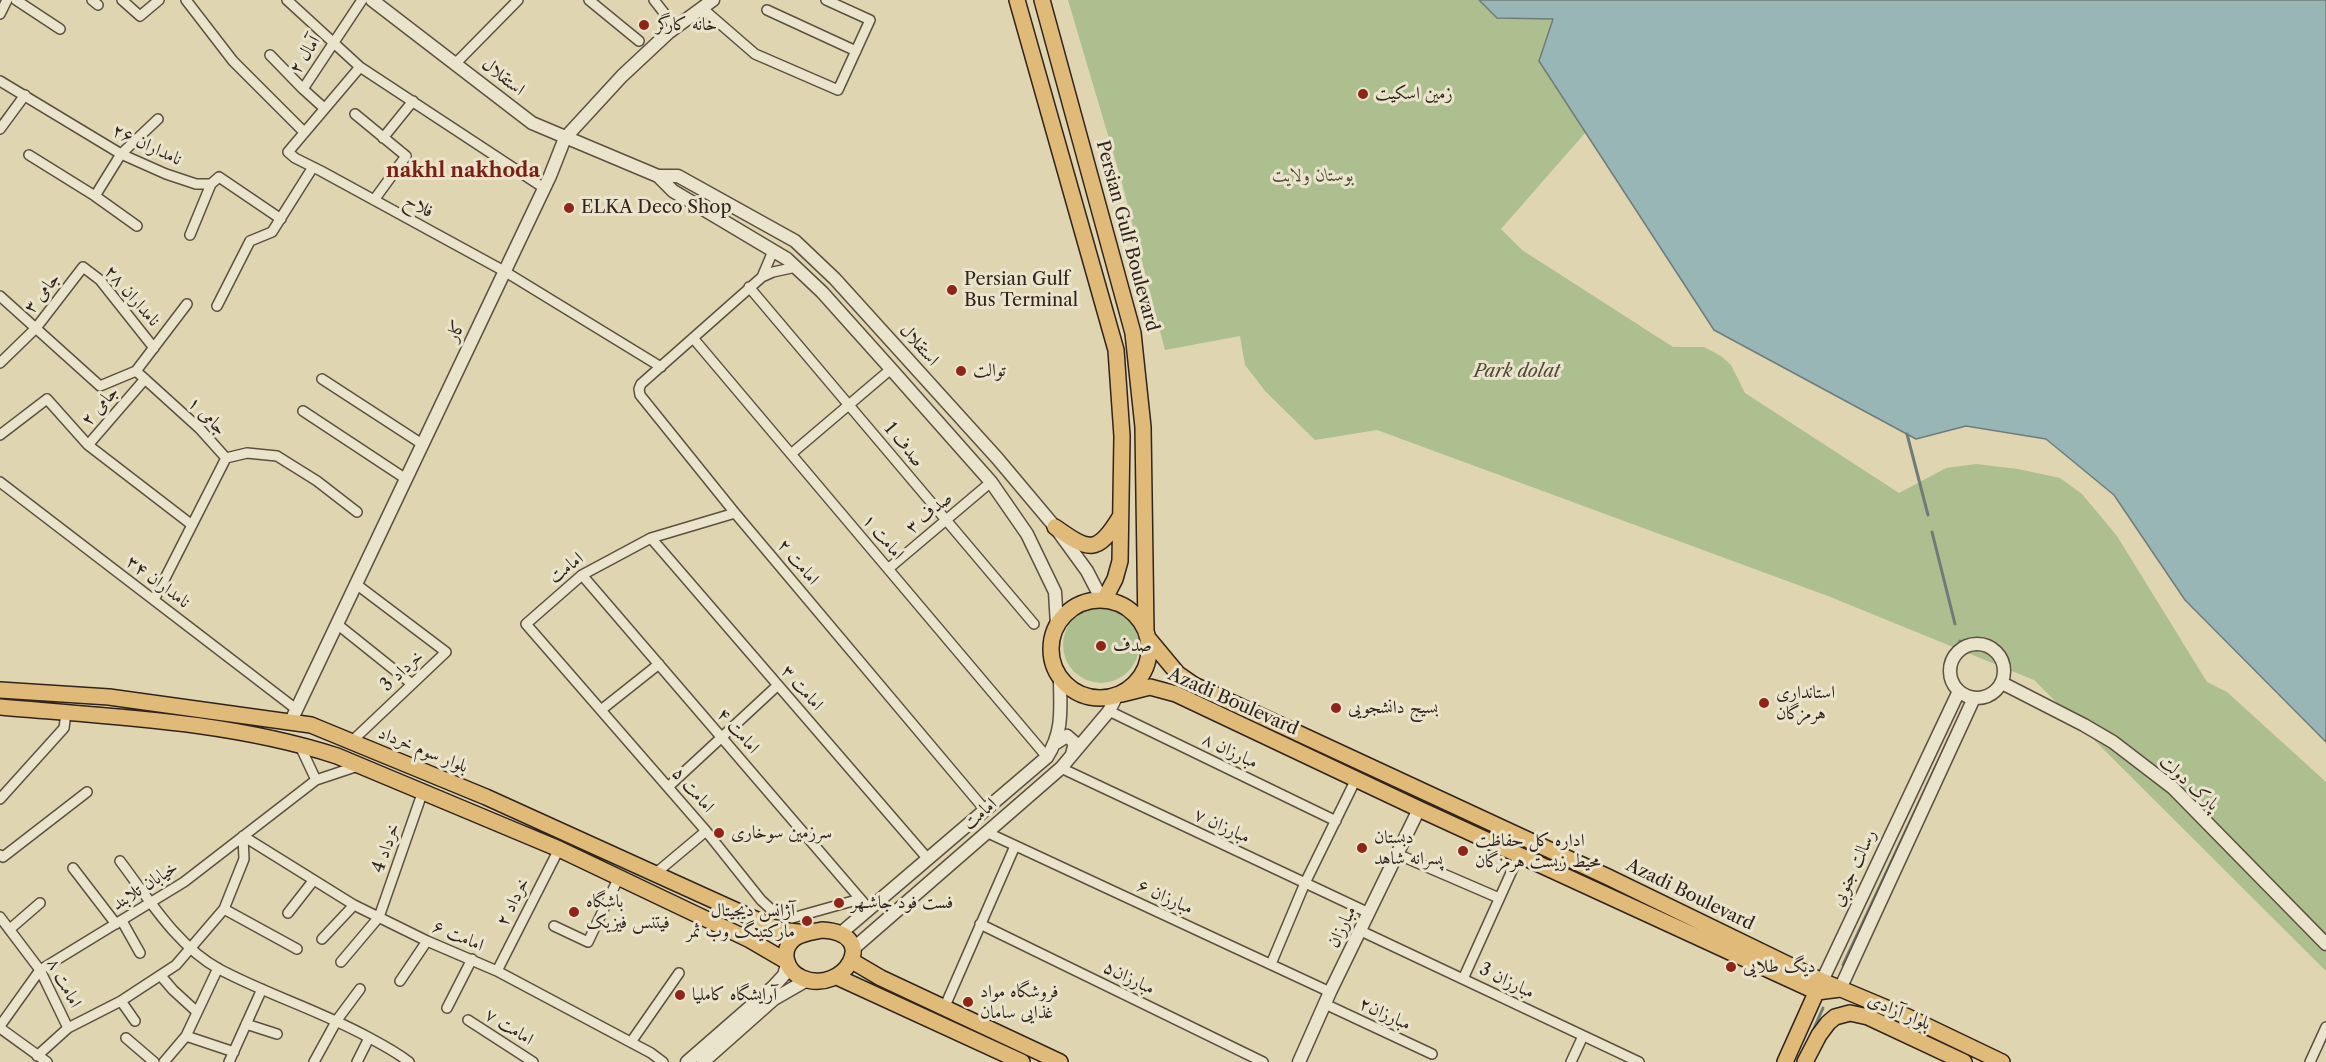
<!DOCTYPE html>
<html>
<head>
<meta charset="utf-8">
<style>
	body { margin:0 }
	canvas { display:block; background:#dfd5b0 }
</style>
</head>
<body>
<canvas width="2326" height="1062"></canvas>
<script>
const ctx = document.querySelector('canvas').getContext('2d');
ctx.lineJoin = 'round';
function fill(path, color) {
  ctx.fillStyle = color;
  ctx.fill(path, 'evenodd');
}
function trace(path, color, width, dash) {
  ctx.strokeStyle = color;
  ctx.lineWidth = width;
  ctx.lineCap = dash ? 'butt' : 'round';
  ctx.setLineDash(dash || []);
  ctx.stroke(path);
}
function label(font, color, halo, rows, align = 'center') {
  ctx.font = font + ' "Libre Caslon Text",Amiri,serif';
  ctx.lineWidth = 6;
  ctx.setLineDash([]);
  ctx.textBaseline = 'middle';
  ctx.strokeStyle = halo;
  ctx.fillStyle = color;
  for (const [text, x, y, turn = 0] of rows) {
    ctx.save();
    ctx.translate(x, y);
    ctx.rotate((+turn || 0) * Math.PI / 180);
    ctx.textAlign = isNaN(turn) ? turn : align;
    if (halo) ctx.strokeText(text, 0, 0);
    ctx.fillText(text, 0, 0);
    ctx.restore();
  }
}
fill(new Path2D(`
	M1068 0H1479L1497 18H1553L1539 61 1585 133 1501 229 1522 250 1673 347H1704L1721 356 1731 365 1745 393 1899 493 1946 468 1976 464 2018 469 2060 478 2082 494 2117 536 2207 682 2227 692 2326 782V971L2034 680 1828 596 1377 430 1315 440 1266 392 1245 365 1240 336 1165 350 1121 179Z
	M1063 645a38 38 0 1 1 76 0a38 38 0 1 1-76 0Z`), '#adbe8f');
const water = new Path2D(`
	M1479 0H2326V742L2185 600 2114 495 2046 439 1966 426 1916 439 1714 330 1539 61 1553 19 1497 18Z`);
fill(water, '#99b6b7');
trace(water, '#707c79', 1.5);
trace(new Path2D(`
	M1907 434 1928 515
	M1932 532 1955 624
	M1960 641 1961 645
	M1843 965 1953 730
	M1811 1035 1823 1008`), '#707c79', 3);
const minor = new Path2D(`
	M16 0 60 29
	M92 0 98 5
	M122 0 140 16 159 0
	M186 0 233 61 304 132
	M287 0 360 67 544 188
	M589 0 639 41
	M654 0 675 27
	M702 8 755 54 838 90 870 20 826 0
	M767 10 856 51
	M0 14 7 0
	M270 55 303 89 362 0
	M456 63 518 0
	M360 67 288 152 295 158 321 171 504 271 661 367
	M0 81 121 154 166 174 196 184H211L219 177 281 219
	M303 89 324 108
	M355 114 406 156 374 200
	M0 129 25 95
	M383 138 413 101
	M29 155 95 196 121 154 158 119
	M95 196 137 226
	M190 235 211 184
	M796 267 773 272 762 277 641 384 639 389 640 395 735 513 985 810
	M762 277 773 251
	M749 287 1034 624
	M0 296 100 386 136 371
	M217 306 250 241 272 232 313 167
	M693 338 1047 757
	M0 363 36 328 83 267 100 280 154 348
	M322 379 422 444
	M303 411 406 479
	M0 435 47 399 88 445 145 379
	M88 445 192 525
	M791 454 891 369
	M226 458 247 453 277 456 317 481 357 512
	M0 482 296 709
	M735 513 651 538 582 575 526 624 706 831 761 900 774 912 792 918 860 899
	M651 538 928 859
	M888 569 991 482
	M582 575 869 909
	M154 600 226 458 200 429 136 371 187 304
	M337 624 412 684
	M601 710 659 664
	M1109 711 1336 821
	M351 742 446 652 356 584
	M300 746 316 780 361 765
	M1061 768 1369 913
	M668 787 778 685
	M0 799 64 728 66 713
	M986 832 1330 992
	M243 836 354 905 427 941 497 971 651 1053 663 1062
	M1397 854 1499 898
	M0 855 3 857 87 792
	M120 861C148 898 177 946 219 969 266 994 318 1010 366 1036 381 1044 395 1051 409 1062
	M73 868 116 924
	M656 873 706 831
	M224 909 297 949
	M288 913 313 881
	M0 917 40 970 68 1028 121 1001 135 1021
	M122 921 140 953
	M980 924 1263 1062
	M554 926 588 942 619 877
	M10 929 40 903
	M1361 931 1639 1062
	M322 939 354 905
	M341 962 379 917 423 791
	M1271 964 1305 883 1356 779
	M218 968 186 1036 234 1052
	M497 971 559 849
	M161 976 173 990 197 1012
	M1463 979 1519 855
	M400 981 427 941
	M121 1001 176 965 224 909 244 859 243 836
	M1325 1004 1432 1054
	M945 1006 1015 846
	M447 1008 472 959
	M468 1020 533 1062
	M246 1024 277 1034
	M0 1026 40 970 184 882 316 780
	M0 1028 47 1062
	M126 1038 154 1062
	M631 1042 679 973
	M37 1056 68 1028
	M164 1062 186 1036
	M229 1062 262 989
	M314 1062 337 1020 360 989
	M357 1062 369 1038
	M1571 1062 1583 1036
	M2310 1062 2326 1027`);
const tertiary = new Path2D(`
	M372 0 532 123 658 176H678L795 241 835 279 997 458 1055 527 1087 571 1102 600
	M658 176 673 191 787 259 822 292 891 369 991 482 1027 534 1055 592 1057 625
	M1950 671a27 27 0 1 1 54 0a27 27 0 1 1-54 0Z
	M2002 683 2084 725 2113 742 2173 788 2326 944
	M290 723 550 176 565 138 622 76 668 33 713 0
	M1056 743 1067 736 1075 743 1072 754
	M841 933 1047 757C1064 730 1060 709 1060 678
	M854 948 1061 768 1109 711 1116 697
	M1822 981 1959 691
	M1840 989 1974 698
	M687 1062 773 987 784 975 787 965
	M703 1062 774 999 807 980
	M1299 1062 1330 992 1419 809`);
const primary = new Path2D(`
	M1017 0 1116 350 1122 436 1120 561 1115 579 1104 600
	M1042 0 1133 333 1143 427 1146 631
	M1055 527C1089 551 1097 555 1120 517
	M1051 649a49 49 0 1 1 98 0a49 49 0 1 1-98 0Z
	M1148 638 1178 674 1194 685 1608 877 1822 981 1908 1017 2002 1062
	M0 690 109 697 311 725 486 797 779 930 807 933
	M1122 694 1150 687 1176 694 1419 809 1817 992 1840 989
	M0 707C113 717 229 721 337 756L559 849 750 940 786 961
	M822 930C882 933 844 996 802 978 786 971 779 950 795 938 803 933 813 932 822 930Z
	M852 961 881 978 1060 1062
	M837 977 1022 1062
	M1785 1062 1820 984
	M1805 1062 1819 1035 1828 1023 1835 1017 1850 1013 1868 1017 1964 1062`);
trace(minor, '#5d5041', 12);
trace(tertiary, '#5d5041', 15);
trace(primary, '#32241c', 18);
trace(minor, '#eae4cc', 9);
trace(tertiary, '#eae4cc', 12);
trace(primary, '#e0ba78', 15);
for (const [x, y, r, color] of [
	[644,25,6,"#8f2418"],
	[1363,94,6,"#8f2418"],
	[569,208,6,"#8f2418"],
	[952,290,6,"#8f2418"],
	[961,371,6,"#8f2418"],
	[1101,646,6,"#8f2418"],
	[1764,703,6,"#8f2418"],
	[1336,708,6,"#8f2418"],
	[719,833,6,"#8f2418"],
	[1362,848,6,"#8f2418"],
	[1463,851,6,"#8f2418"],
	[839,903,6,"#8f2418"],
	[574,912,6,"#8f2418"],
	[807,921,6,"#8f2418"],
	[1731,967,6,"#8f2418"],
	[680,995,6,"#8f2418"],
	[968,1002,6,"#8f2418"]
]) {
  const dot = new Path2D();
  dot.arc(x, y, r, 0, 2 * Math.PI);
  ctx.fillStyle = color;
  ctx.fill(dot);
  trace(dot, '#eae4cc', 2);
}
label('18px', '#32241c', '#eae4cc', [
	["خانه کارگر",656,25],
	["زمین اسکیت",1375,94],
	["ELKA Deco Shop",581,208],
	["Persian Gulf",964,280],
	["Bus Terminal",964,301],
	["توالت",973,371],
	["صدف",1113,646],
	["استانداری",1776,693],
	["هرمزگان",1776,714],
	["بسیج دانشجویی",1348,708],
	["سرزمین سوخاری",731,833],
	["دبستان",1374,838],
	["پسرانه شاهد",1374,859],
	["اداره کل حفاظت",1475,841],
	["محیط زیست هرمزگان",1475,862],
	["باشگاه",586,902],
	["فیتنس فیزیک",586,923],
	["فست فود جاشـهر",851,903],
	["آژانس دیجیتال",795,911,"right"],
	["مارکتینگ وب ثمر",795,932,"right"],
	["دیگ طلایی",1743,967],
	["فروشگاه مواد",980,992],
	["غذایی سامان",980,1013],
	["آرایشگاه کاملیا",692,995]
], 'left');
label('18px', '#32241c', '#eae4cc', [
	["آمال ۲",305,55,-57],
	["استقلال",503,77,38],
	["نامداران ۲۶",147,145,25],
	["فلاح",419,206,29],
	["Persian Gulf Boulevard",1127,236,75],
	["جامی ۳",42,293,-52],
	["نامداران ۲۸",132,296,49],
	["کار",456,331,-65],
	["استقلال",919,345,48],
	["جامی ۲",100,406,-49],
	["جامی ۱",207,416,45],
	["صدف 1",904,445,50],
	["صدف ۳",929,513,-40],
	["امامت ۱",883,537,50],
	["امامت ۲",798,562,50],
	["امامت",566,568,-37],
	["نامداران ۳۴",158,582,37],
	["خرداد 3",402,671,-43],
	["امامت ۳",802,688,49],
	["Azadi Boulevard",1233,702,24],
	["امامت ۴",738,731,49],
	["بلوار سوم خرداد",423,750,22],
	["مبارزان ۸",1230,751,26],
	["پارک دولت",2189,783,42],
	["امامت ۵",693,790,49],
	["امامت",980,814,-41],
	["مبارزان ۷",1222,826,25],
	["خرداد 4",386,848,-71],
	["رسالت جنوبی",1854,868,-65],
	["خیابان تلابند",145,886,-33],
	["Azadi Boulevard",1690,895,26],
	["مبارزان ۶",1165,897,25],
	["خرداد ۲",513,902,-63],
	["مبارزان",1342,927,-64],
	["امامت ۶",458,936,23],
	["مبارزان۵",1129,978,26],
	["مبارزان 3",1507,981,26],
	["امامت ۸",64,983,62],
	["بلوار آزادی",1899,1012,23],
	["مبارزان۲",1385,1014,25],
	["امامت ۷",509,1027,32]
]);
label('italic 18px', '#514a39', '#eae4cc', [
	["بوستان ولایت",1313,176],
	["Park dolat",1517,372]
]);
label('bold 20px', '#7a1f14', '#eae4cc', [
	["nakhl nakhoda",463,171]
]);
</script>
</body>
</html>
